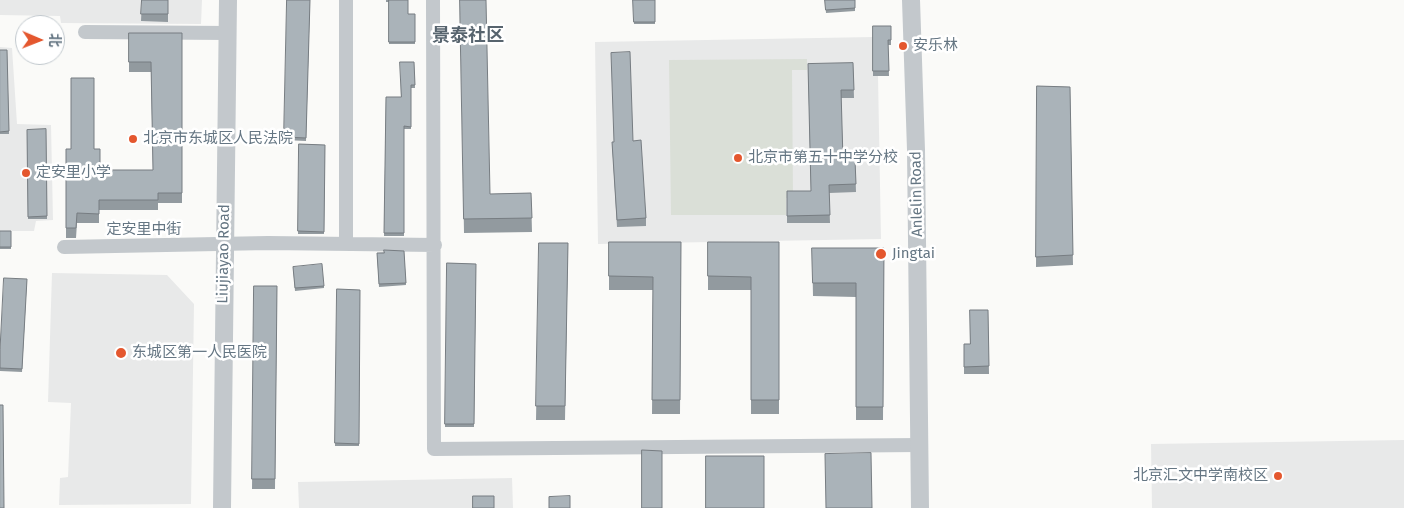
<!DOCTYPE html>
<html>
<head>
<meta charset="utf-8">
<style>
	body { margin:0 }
	#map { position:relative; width:1404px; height:508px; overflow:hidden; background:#fafaf8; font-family:"Fira Sans","Noto Sans SC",sans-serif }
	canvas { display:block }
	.north { position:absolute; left:15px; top:15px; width:50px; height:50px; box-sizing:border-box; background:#fff; border:1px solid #c1c8cd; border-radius:50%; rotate:91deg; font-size:14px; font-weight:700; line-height:20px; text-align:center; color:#657683 }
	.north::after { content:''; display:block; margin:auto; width:18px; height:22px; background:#e4572e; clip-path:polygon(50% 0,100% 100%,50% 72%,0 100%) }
</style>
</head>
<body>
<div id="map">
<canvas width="1404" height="508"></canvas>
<div class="north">北</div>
</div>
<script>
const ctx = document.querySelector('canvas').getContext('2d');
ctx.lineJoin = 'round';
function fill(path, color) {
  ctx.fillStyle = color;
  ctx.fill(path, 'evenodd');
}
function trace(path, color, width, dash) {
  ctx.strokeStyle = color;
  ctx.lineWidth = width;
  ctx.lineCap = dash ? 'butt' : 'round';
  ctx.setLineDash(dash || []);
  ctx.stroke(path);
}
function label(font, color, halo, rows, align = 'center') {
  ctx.font = font + ' "Fira Sans","Noto Sans SC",sans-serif';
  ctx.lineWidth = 5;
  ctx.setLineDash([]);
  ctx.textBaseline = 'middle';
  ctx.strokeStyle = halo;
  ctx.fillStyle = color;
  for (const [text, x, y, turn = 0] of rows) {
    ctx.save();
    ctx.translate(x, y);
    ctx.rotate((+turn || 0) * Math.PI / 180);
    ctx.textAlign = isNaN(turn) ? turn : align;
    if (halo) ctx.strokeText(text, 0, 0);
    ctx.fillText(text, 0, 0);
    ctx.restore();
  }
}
fill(new Path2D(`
	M0 0H202L201 24 61 23 60 16 0 15Z
	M873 37 878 76 881 239 598 244 595 42Z
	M0 47 12 48 17 124 51 125 53 220 36 221 34 231H0Z
	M52 273 167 275 194 304 191 504 59 505 60 478 68 477 71 403 48 402Z
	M1404 440V508H1152L1151 444Z
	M512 478 513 508H299L298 482Z`), '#e8e9e9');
fill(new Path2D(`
	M807 59V70H792L793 198H786V215H671L669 60Z`), '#dadfd7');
trace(new Path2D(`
	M433 0 434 449 920 445
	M85 32 228 33
	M346 244V0
	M64 247 268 243 435 245`), '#c3c8cc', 14);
trace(new Path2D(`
	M911 0 916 150 920 508
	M222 508 228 0`), '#c3c8cc', 18);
fill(new Path2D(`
	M142 0H168V22L141 21Z
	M287 0H310L306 141 284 140Z
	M386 0H408V14H415V44H389V2H386Z
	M460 0 490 194 531 193 532 232 464 233Z
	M633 0H655V24H634Z
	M825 0H855V11L826 13Z
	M873 26H891V45H888L889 76H873Z
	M129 33H182V203H158V210H99V223H77L76 238H66V149H94L100 170H153L151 72H129Z
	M0 50H7L9 134H0Z
	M414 62 415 88H411V129H404V236H384L386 97H401Z
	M853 63 854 98H841L843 160H855L856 192 829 193 830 223H787V191H811L808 64Z
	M1037 86 1070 87 1073 265 1036 267Z
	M46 129 47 219H28L27 130Z
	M633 141 646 218V226L617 227 612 142Z
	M299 144 325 145 324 234H298Z
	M0 231H11V249H0Z
	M609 242H681L680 414H652L653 290H609Z
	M708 242H779V414H751V290H708Z
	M539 243H568L565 420H536Z
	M812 248H884L883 420H856V297L813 296Z
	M404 251 406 285 379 287 377 253Z
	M447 263 476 264 474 427H445Z
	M293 267 324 286V288L295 291Z
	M27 279 22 372 0 371V350Z
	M254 286H277L275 489H252Z
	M337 289 360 290 359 446H335Z
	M988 310 989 374H964V344H970Z`), '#929a9f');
const building = new Path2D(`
	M142 0H168V14H141Z
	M287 0H310L306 138 284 137Z
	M389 0H408V14H415V42H389Z
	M460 0H486L490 194 531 193 532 218 464 219Z
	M633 0H655V22H634Z
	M825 0H855V8L826 10Z
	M873 26H891V40H888L889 71H873Z
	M129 33H182V193H158V200H99V214L77 213 76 228H66V149H71V78H94V149H100V170H153L151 62H129Z
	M0 50H7L9 131 0 132Z
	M630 52 633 141 641 140 646 218 617 220 612 142H614L611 53Z
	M400 62H414L415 85H411V127L404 126V233H384L386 97H401Z
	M853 63 854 90H841L843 160H855L856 184 829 185 830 215 787 216V191H811L808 64Z
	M1037 86 1070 87 1073 255 1036 257Z
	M46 129 47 216 28 217 27 130Z
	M299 144 325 145 324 232 298 231Z
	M0 231H11V247H0Z
	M609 242H681L680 400H652L653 277 609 276Z
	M708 242H779V400H751V277L708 276Z
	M539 243H568L565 406H536Z
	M812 248H884L883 407H856V283H813Z
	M384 250 404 251 406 283 379 284 377 253H384Z
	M447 263 476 264 474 424H445Z
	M322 264 324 286 295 288 293 267Z
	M4 278 27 279 22 369 0 368V350Z
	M254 286H277L275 479H252Z
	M337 289 360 290 359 444 335 443Z
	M970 310H988L989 366 964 367V344H970Z
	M0 405H3L4 508H0Z
	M642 450 662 451V508H642Z
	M871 453 872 508H826L825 454Z
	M706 456H764V508H706Z
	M473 496H494V508H473Z
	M570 496V508H549V497Z`);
fill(building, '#aab3b9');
trace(building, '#777d82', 1);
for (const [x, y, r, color] of [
	[903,46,5,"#e4572e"],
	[133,139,5,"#e4572e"],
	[738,158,5,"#e4572e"],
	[26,173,5,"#e4572e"],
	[881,254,6,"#e4572e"],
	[121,353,6,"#e4572e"],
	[1278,476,5,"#e4572e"]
]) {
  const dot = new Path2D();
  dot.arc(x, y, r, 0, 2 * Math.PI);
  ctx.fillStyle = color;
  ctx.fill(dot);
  trace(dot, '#fff', 2);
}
label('15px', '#657683', '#fff', [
	["安乐林",913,46],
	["北京市东城区人民法院",143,139],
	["北京市第五十中学分校",748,158],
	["定安里小学",36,173],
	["Jingtai",892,254],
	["东城区第一人民医院",132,353],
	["北京汇文中学南校区",1268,476,"right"]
], 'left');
label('15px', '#657683', '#fff', [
	["Anlelin Road",917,194,-91],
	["定安里中街",144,230],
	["Liujiayao Road",224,254,-89]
]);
label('bold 18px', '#57646e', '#fff', [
	["景泰社区",468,36]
]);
</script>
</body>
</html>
